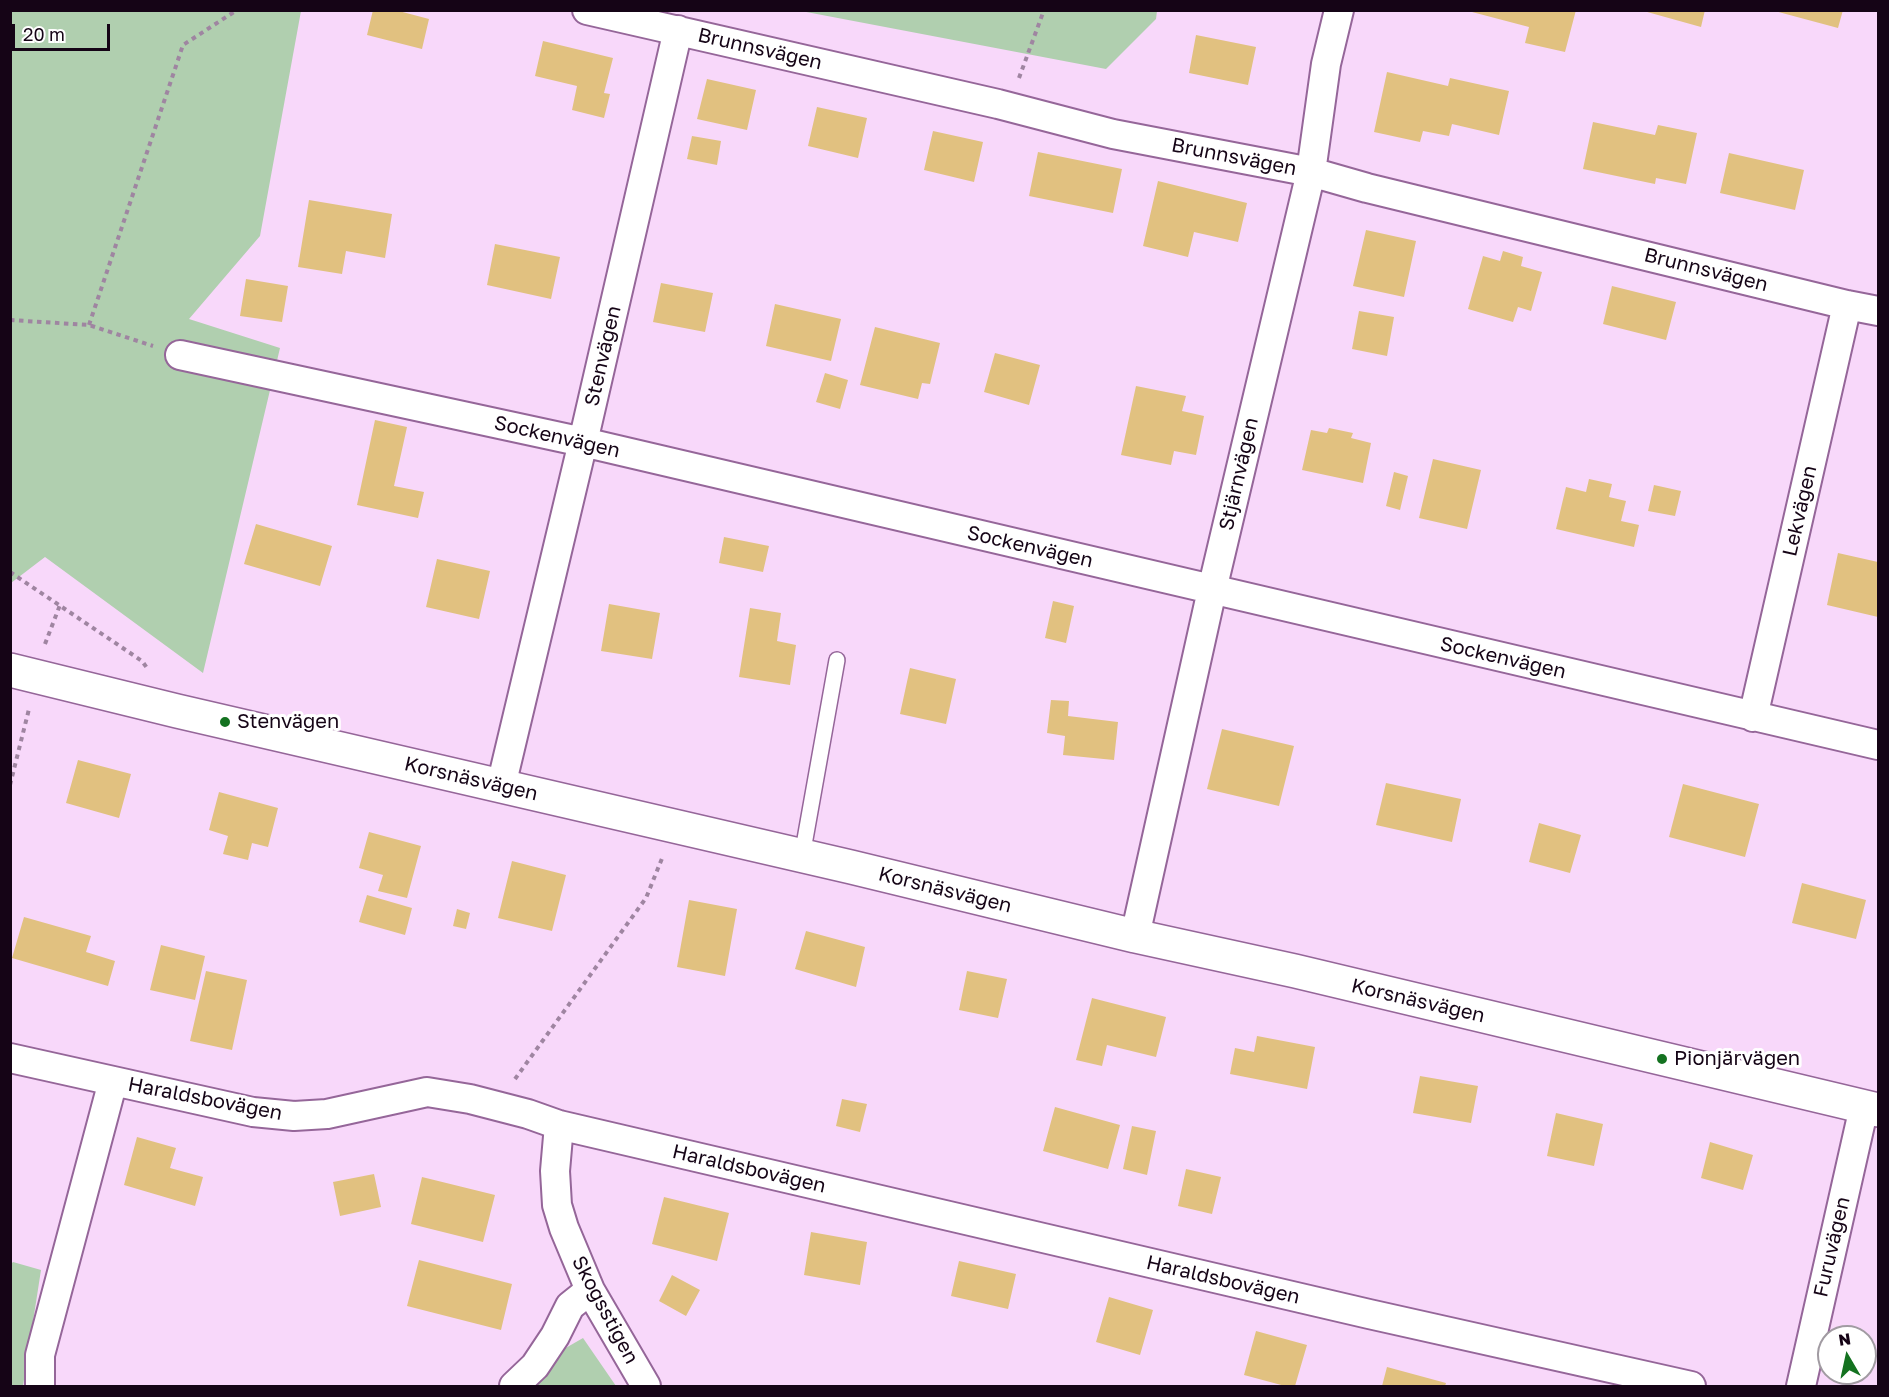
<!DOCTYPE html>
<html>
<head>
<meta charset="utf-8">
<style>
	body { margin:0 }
	#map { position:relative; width:1889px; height:1397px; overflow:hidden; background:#f8d8fa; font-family:"Golos Text",sans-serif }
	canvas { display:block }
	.frame { position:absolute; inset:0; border:12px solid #150416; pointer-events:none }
	.north { position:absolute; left:1817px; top:1325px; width:60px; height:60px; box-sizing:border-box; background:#fff; border:2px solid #a19ba2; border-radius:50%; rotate:351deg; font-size:16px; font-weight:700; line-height:24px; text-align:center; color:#150416 }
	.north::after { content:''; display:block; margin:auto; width:21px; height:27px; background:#147220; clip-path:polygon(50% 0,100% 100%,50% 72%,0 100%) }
	.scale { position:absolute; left:12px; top:24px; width:98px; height:27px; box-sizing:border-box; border:3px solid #150416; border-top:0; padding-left:8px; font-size:18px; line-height:21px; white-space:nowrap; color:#150416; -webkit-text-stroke:4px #fff; paint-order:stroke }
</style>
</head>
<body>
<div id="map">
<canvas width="1889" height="1397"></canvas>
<div class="frame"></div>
<div class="north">N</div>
<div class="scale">20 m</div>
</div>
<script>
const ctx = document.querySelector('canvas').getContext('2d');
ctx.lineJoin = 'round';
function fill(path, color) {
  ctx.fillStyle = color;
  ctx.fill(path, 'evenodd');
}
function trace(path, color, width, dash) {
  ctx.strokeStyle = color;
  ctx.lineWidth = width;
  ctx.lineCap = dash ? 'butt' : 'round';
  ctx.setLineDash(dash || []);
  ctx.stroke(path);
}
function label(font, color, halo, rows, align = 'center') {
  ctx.font = font + ' "Golos Text",sans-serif';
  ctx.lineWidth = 6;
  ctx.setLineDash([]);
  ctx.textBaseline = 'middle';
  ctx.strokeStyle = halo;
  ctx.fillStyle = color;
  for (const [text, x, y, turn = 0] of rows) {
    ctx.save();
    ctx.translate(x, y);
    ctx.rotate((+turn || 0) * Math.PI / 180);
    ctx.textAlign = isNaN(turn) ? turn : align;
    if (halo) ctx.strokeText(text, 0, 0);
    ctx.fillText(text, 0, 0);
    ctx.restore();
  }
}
fill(new Path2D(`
	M11 11H301L260 236 189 319 280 348 203 673 45 557 11 583Z
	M801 11 1157 10V11L1156 19 1106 69Z
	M13 1262 41 1270 23 1386H11L10 1265Z
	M583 1338 616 1386H528L557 1353Z`), '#b0cfaf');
fill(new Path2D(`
	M373 10H395L429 19 422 49 367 35Z
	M1472 10H1576L1565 52 1525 43 1529 27 1472 12Z
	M1640 10H1705L1701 27Z
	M1771 10H1843L1838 28Z
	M1196 35 1256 47 1248 85 1189 73Z
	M543 41 613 58 604 93 610 94 604 118 572 110 577 86 535 76Z
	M1387 72 1448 86 1450 78 1509 91 1499 135 1452 124 1449 136 1423 131 1420 142 1374 132Z
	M707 79 756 90 747 130 697 119Z
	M817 107 867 118 858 158 808 146Z
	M1593 122 1655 135 1658 125 1697 133 1686 184 1656 178 1655 184 1583 169Z
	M933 131 983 142 974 182 924 170Z
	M692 136 721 141 717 165 687 159Z
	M1038 152 1122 169 1113 213 1029 196Z
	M1729 153 1804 170 1795 210 1720 193Z
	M1158 181 1247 203 1238 242 1194 232 1188 257 1143 246Z
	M309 200 392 214 385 258 346 251 342 274 298 267Z
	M1366 230 1416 241 1404 297 1353 286Z
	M495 244 560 257 551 299 487 285Z
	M1503 251 1523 257 1521 266 1542 272 1531 311 1518 307 1513 322 1468 309 1483 256 1500 261Z
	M246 279 288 286 282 322 240 316Z
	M661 283 713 293 705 332 653 322Z
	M1612 286 1676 302 1666 340 1603 324Z
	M775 304 841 319 831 361 766 346Z
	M1359 311 1394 317 1387 356 1352 349Z
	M875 327 940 343 930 384 922 383 918 399 860 385Z
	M995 353 1040 365 1029 405 984 392Z
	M825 373 848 380 840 409 816 402Z
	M1136 386 1186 396 1182 411 1204 416 1196 455 1174 451 1171 465 1121 455Z
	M375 420 407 427 394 486 424 492 418 518 357 505Z
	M1329 428 1353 433 1351 438 1371 443 1363 483 1302 470 1311 430 1327 433Z
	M1433 459 1481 470 1467 529 1419 518Z
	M1394 472 1408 476 1400 510 1386 506Z
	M1589 479 1612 484 1609 497 1626 501 1621 521 1639 525 1634 547 1556 529 1566 487 1586 492Z
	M1654 485 1681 491 1675 516 1648 511Z
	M256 524 332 546 320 586 244 564Z
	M724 537 769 546 763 572 719 563Z
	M1838 553 1878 562V617L1827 605Z
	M437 559 490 571 479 619 426 607Z
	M1053 601 1074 606 1066 643 1045 638Z
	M609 604 660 613 652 659 601 651Z
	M750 608 781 613 777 641 796 645 790 685 739 677Z
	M910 668 956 679 946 724 900 714Z
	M1051 700 1069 701 1068 716 1118 722 1114 760 1063 755 1065 736 1047 733Z
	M1222 729 1294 746 1279 806 1207 789Z
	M78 760 131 774 119 818 66 803Z
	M1386 783 1461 799 1452 842 1376 825Z
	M1683 784 1759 804 1745 857 1669 837Z
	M219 792 278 808 268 847 252 843 248 860 223 854 228 836 209 830Z
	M1539 823 1581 835 1570 873 1529 862Z
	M369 832 421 846 407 898 378 891 383 875 359 868Z
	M512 861 566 875 552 931 498 918Z
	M1802 883 1866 900 1856 939 1792 923Z
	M367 895 412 908 405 935 359 922Z
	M689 900 737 909 725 976 677 967Z
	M457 909 470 913 466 929 453 926Z
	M24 917 91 936 86 952 115 961 108 986 12 958Z
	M806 931 865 947 856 987 795 969Z
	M161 945 205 956 195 1000 150 990Z
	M206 971 247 980 232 1050 190 1041Z
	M967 971 1007 979 998 1018 959 1010Z
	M1092 998 1166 1017 1156 1057 1107 1045 1102 1066 1076 1060Z
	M1257 1036 1315 1047 1307 1089 1230 1074 1235 1048 1254 1052Z
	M1420 1076 1478 1086 1471 1123 1413 1113Z
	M842 1099 867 1104 860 1132 836 1126Z
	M1055 1107 1120 1125 1108 1169 1043 1151Z
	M1556 1113 1603 1124 1594 1166 1547 1156Z
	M1132 1126 1156 1131 1147 1175 1123 1169Z
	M137 1137 176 1148 170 1168 203 1177 195 1206 124 1185Z
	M1710 1142 1753 1155 1743 1190 1701 1178Z
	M1186 1169 1221 1177 1212 1214 1178 1206Z
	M374 1174 381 1207 340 1216 333 1182Z
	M422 1177 495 1195 483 1242 411 1224Z
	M664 1197 729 1213 717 1261 652 1244Z
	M811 1232 867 1242 860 1285 804 1275Z
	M419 1260 512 1284 501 1330 407 1306Z
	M959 1261 1016 1274 1008 1309 951 1296Z
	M672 1275 700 1290 686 1316 659 1301Z
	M1109 1297 1153 1310 1140 1355 1096 1342Z
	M1256 1331 1307 1345 1295 1386H1285L1244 1375Z
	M1387 1367 1446 1383 1445 1386H1382Z`), '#e1c180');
const lane = new Path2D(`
	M802 856 837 660`);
const street = new Path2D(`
	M587 10 998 104 1113 134 1311 172 1367 188 1847 305 1878 311
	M180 355 583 442 1878 745
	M1753 717 1847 305
	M501 786 583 442 678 30
	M1135 936 1212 590 1311 172 1326 64 1339 10
	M10 1058 253 1112 294 1116 327 1114 427 1092 470 1099 528 1114 559 1125 1369 1314 1691 1386
	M559 1125 555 1171 557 1205 564 1228 590 1290 646 1386
	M40 1386V1355L113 1081
	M514 1386 535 1366 555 1336 570 1306 590 1290
	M1801 1386 1864 1107`);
const secondary = new Path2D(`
	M10 670 177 711 851 867 1135 936 1295 971 1878 1110`);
trace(lane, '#956699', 18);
trace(street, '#956699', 32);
trace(secondary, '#956699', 36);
trace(new Path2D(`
	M1019 78 1044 10
	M10 320 89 325 153 346
	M89 325 183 45 237 10
	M10 572 142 661 147 668
	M45 644 60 605
	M10 785 29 709
	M515 1079 646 898 663 856`), '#9f85a1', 4, [4.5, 4.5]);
trace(lane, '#fff', 15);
trace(street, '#fff', 28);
trace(secondary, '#fff', 33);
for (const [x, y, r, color] of [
	[225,722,6,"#147220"],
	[1662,1059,6,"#147220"]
]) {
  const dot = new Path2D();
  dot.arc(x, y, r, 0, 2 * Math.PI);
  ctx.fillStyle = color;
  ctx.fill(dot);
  trace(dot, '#fff', 2);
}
label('20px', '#150416', '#fff', [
	["Brunnsvägen",760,49,13],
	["Brunnsvägen",1234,157,11],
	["Brunnsvägen",1706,270,14],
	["Stenvägen",603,356,-77],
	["Sockenvägen",557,437,13],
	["Stjärnvägen",1239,474,-77],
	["Lekvägen",1800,511,-77],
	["Sockenvägen",1030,547,13],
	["Sockenvägen",1503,658,13],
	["Korsnäsvägen",471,779,13],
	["Korsnäsvägen",945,890,14],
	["Korsnäsvägen",1418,1001,13],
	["Haraldsbovägen",205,1099,11],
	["Haraldsbovägen",749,1169,13],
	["Furuvägen",1832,1247,-77],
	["Haraldsbovägen",1223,1280,13],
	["Skogsstigen",605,1310,62]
]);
label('20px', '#150416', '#fff', [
	["Stenvägen",237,722],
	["Pionjärvägen",1674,1059]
], 'left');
</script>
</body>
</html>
